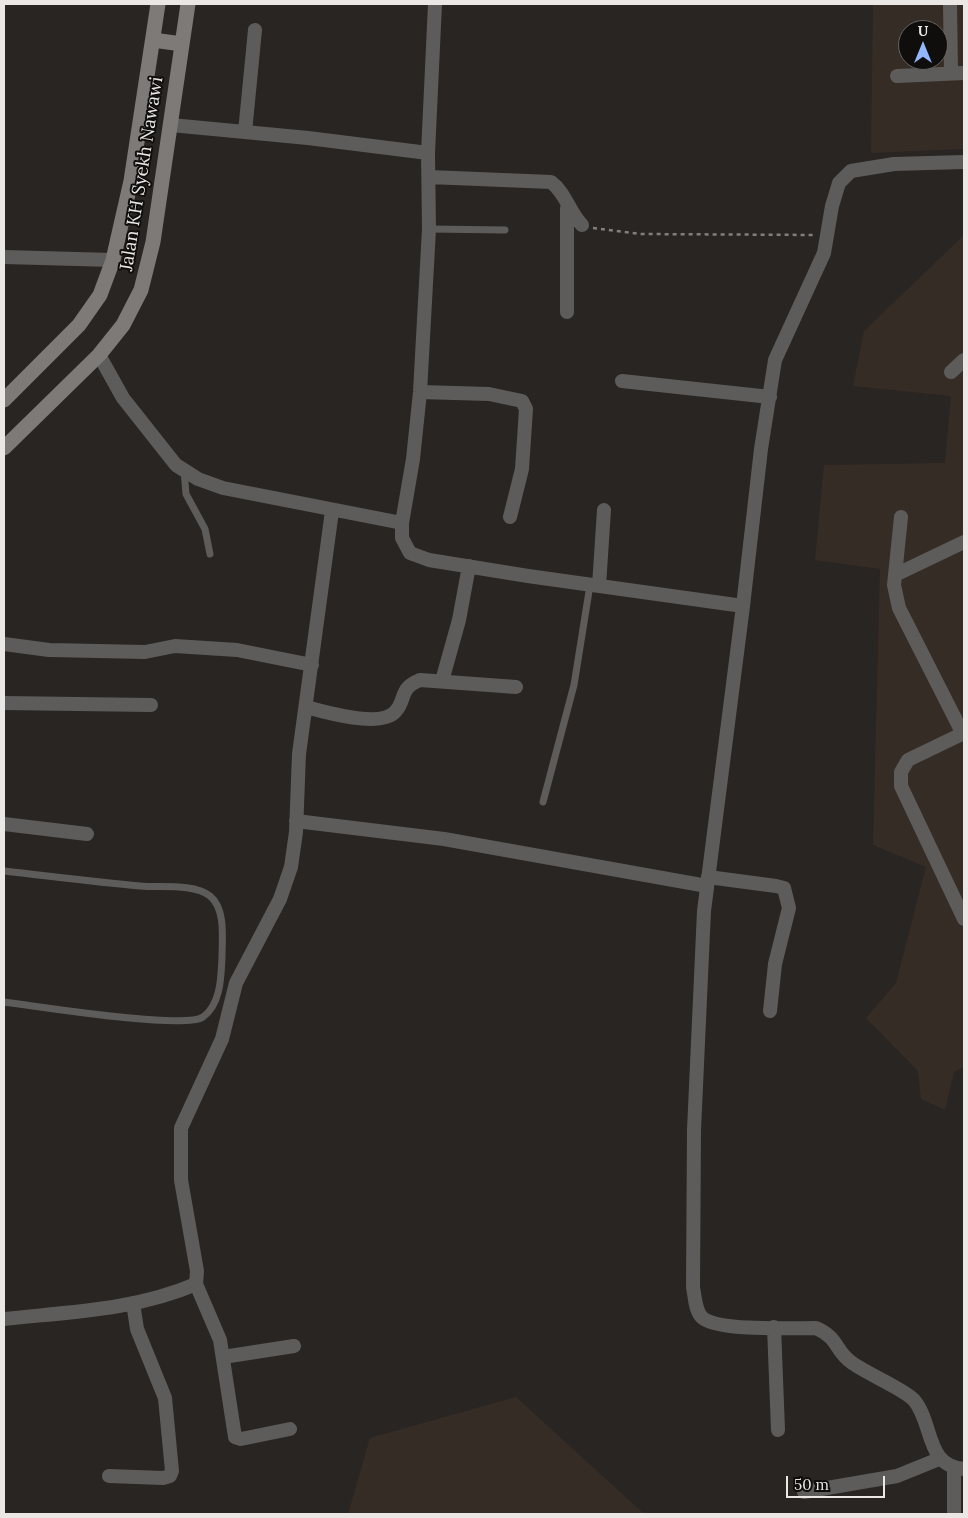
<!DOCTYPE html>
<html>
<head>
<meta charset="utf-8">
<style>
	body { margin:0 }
	#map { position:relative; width:968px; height:1518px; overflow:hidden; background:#292522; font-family:Lora,serif }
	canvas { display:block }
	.frame { position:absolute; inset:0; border:5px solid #eae7e5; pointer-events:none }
	.north { position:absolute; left:898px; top:20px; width:50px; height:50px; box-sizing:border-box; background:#100e0d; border:1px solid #676563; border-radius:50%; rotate:0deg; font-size:14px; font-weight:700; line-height:20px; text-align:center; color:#eae7e5 }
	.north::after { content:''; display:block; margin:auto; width:18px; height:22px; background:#92b7fd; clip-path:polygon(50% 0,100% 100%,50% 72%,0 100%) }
	.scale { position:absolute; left:786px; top:1476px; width:99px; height:22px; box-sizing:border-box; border:2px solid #eae7e5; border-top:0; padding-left:6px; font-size:15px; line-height:18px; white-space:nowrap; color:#eae7e5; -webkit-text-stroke:4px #100e0d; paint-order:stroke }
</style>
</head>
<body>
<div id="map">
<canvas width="968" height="1518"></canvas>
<div class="frame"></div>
<div class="north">U</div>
<div class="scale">50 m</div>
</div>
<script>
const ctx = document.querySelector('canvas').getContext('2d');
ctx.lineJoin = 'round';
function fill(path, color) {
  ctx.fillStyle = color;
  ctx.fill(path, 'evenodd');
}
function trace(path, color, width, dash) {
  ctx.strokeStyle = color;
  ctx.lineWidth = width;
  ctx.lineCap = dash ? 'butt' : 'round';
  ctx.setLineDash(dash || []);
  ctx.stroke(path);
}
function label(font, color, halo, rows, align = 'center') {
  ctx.font = font + ' Lora,serif';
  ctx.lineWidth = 4;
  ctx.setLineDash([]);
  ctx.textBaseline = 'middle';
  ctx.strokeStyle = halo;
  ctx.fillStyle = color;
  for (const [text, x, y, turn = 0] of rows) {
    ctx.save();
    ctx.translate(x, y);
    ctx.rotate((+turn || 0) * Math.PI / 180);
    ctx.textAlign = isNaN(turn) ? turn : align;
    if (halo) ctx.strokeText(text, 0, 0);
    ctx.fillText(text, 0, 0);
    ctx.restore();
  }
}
fill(new Path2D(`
	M873 4H964V149L871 153ZM908 30H938V60H908Z
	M964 235V1067L954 1072 945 1110 921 1099 918 1071 866 1018 896 983 926 867 873 845 880 569 815 560 824 465 945 463 951 396 853 386 864 331Z
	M516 1397 642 1512 661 1514H348L370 1438Z`), '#362c26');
trace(new Path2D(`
	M593 228 641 234 815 235`), '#837f7d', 2.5, [4, 4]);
trace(new Path2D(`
	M429 229 505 230
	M184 470 186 494 205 529 210 554
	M543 802 574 685 590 585
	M4 871C49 876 94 882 140 886 160 888 193 883 210 896 226 909 222 939 222 957 221 977 221 1004 203 1017 184 1030 35 1006 4 1002`), '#5e5c5a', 7);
trace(new Path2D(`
	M950 4 951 73
	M897 76 964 73
	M171 125 308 138 428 153 429 229 420 392 413 459 402 523V538L410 553 429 560 528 576 743 606 704 911 694 1130 693 1287C695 1297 695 1313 704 1319 722 1331 792 1328 816 1328 839 1338 835 1351 851 1362 865 1373 904 1389 914 1400 934 1424 925 1466 964 1469
	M245 132 255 30
	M428 153 435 4
	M429 177 551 182C566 193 569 212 582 225
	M567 208V312
	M4 257 113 260
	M99 355 123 398 176 465 198 479 223 488 402 523
	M951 372 964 360
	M622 381 770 397
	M420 392 489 394 522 401 526 409 522 469 510 517
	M901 517 894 585 899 608 963 734
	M895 575 964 542
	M599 586 604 510
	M743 606 761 449 775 360 824 253 832 206 839 183 851 171 894 164 964 162
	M4 644 49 650 145 652 175 646 237 650 312 665
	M442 681 459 620 469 566
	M4 703 151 705
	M306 707C324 712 380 728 395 712 407 699 398 689 420 680L516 687
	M964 733 908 760 901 772V786L964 919
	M296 821 444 839 707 886
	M4 824 87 834
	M708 877 776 886 784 888 789 908 775 964 770 1011
	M196 1284 197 1271 181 1180V1128L222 1039 236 983 280 899 291 867 296 832 299 754 332 511
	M4 1319C69 1312 136 1310 196 1284L220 1340 235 1437 241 1439 290 1429
	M774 1327 778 1430
	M223 1357 294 1346
	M109 1476 163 1478 170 1476 172 1471 165 1398 137 1329 133 1303
	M804 1492 897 1476 939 1459
	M954 1514V1468`), '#5e5c5a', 14);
trace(new Path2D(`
	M153 40 182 44
	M4 400 79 325 100 295 113 260 131 181 158 4
	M4 448 99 355 123 325 141 290 153 242 188 4`), '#7e7a78', 15);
label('18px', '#eae7e5', '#100e0d', [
	["Jalan KH Syekh Nawawi",142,174,-81]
]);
</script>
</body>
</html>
